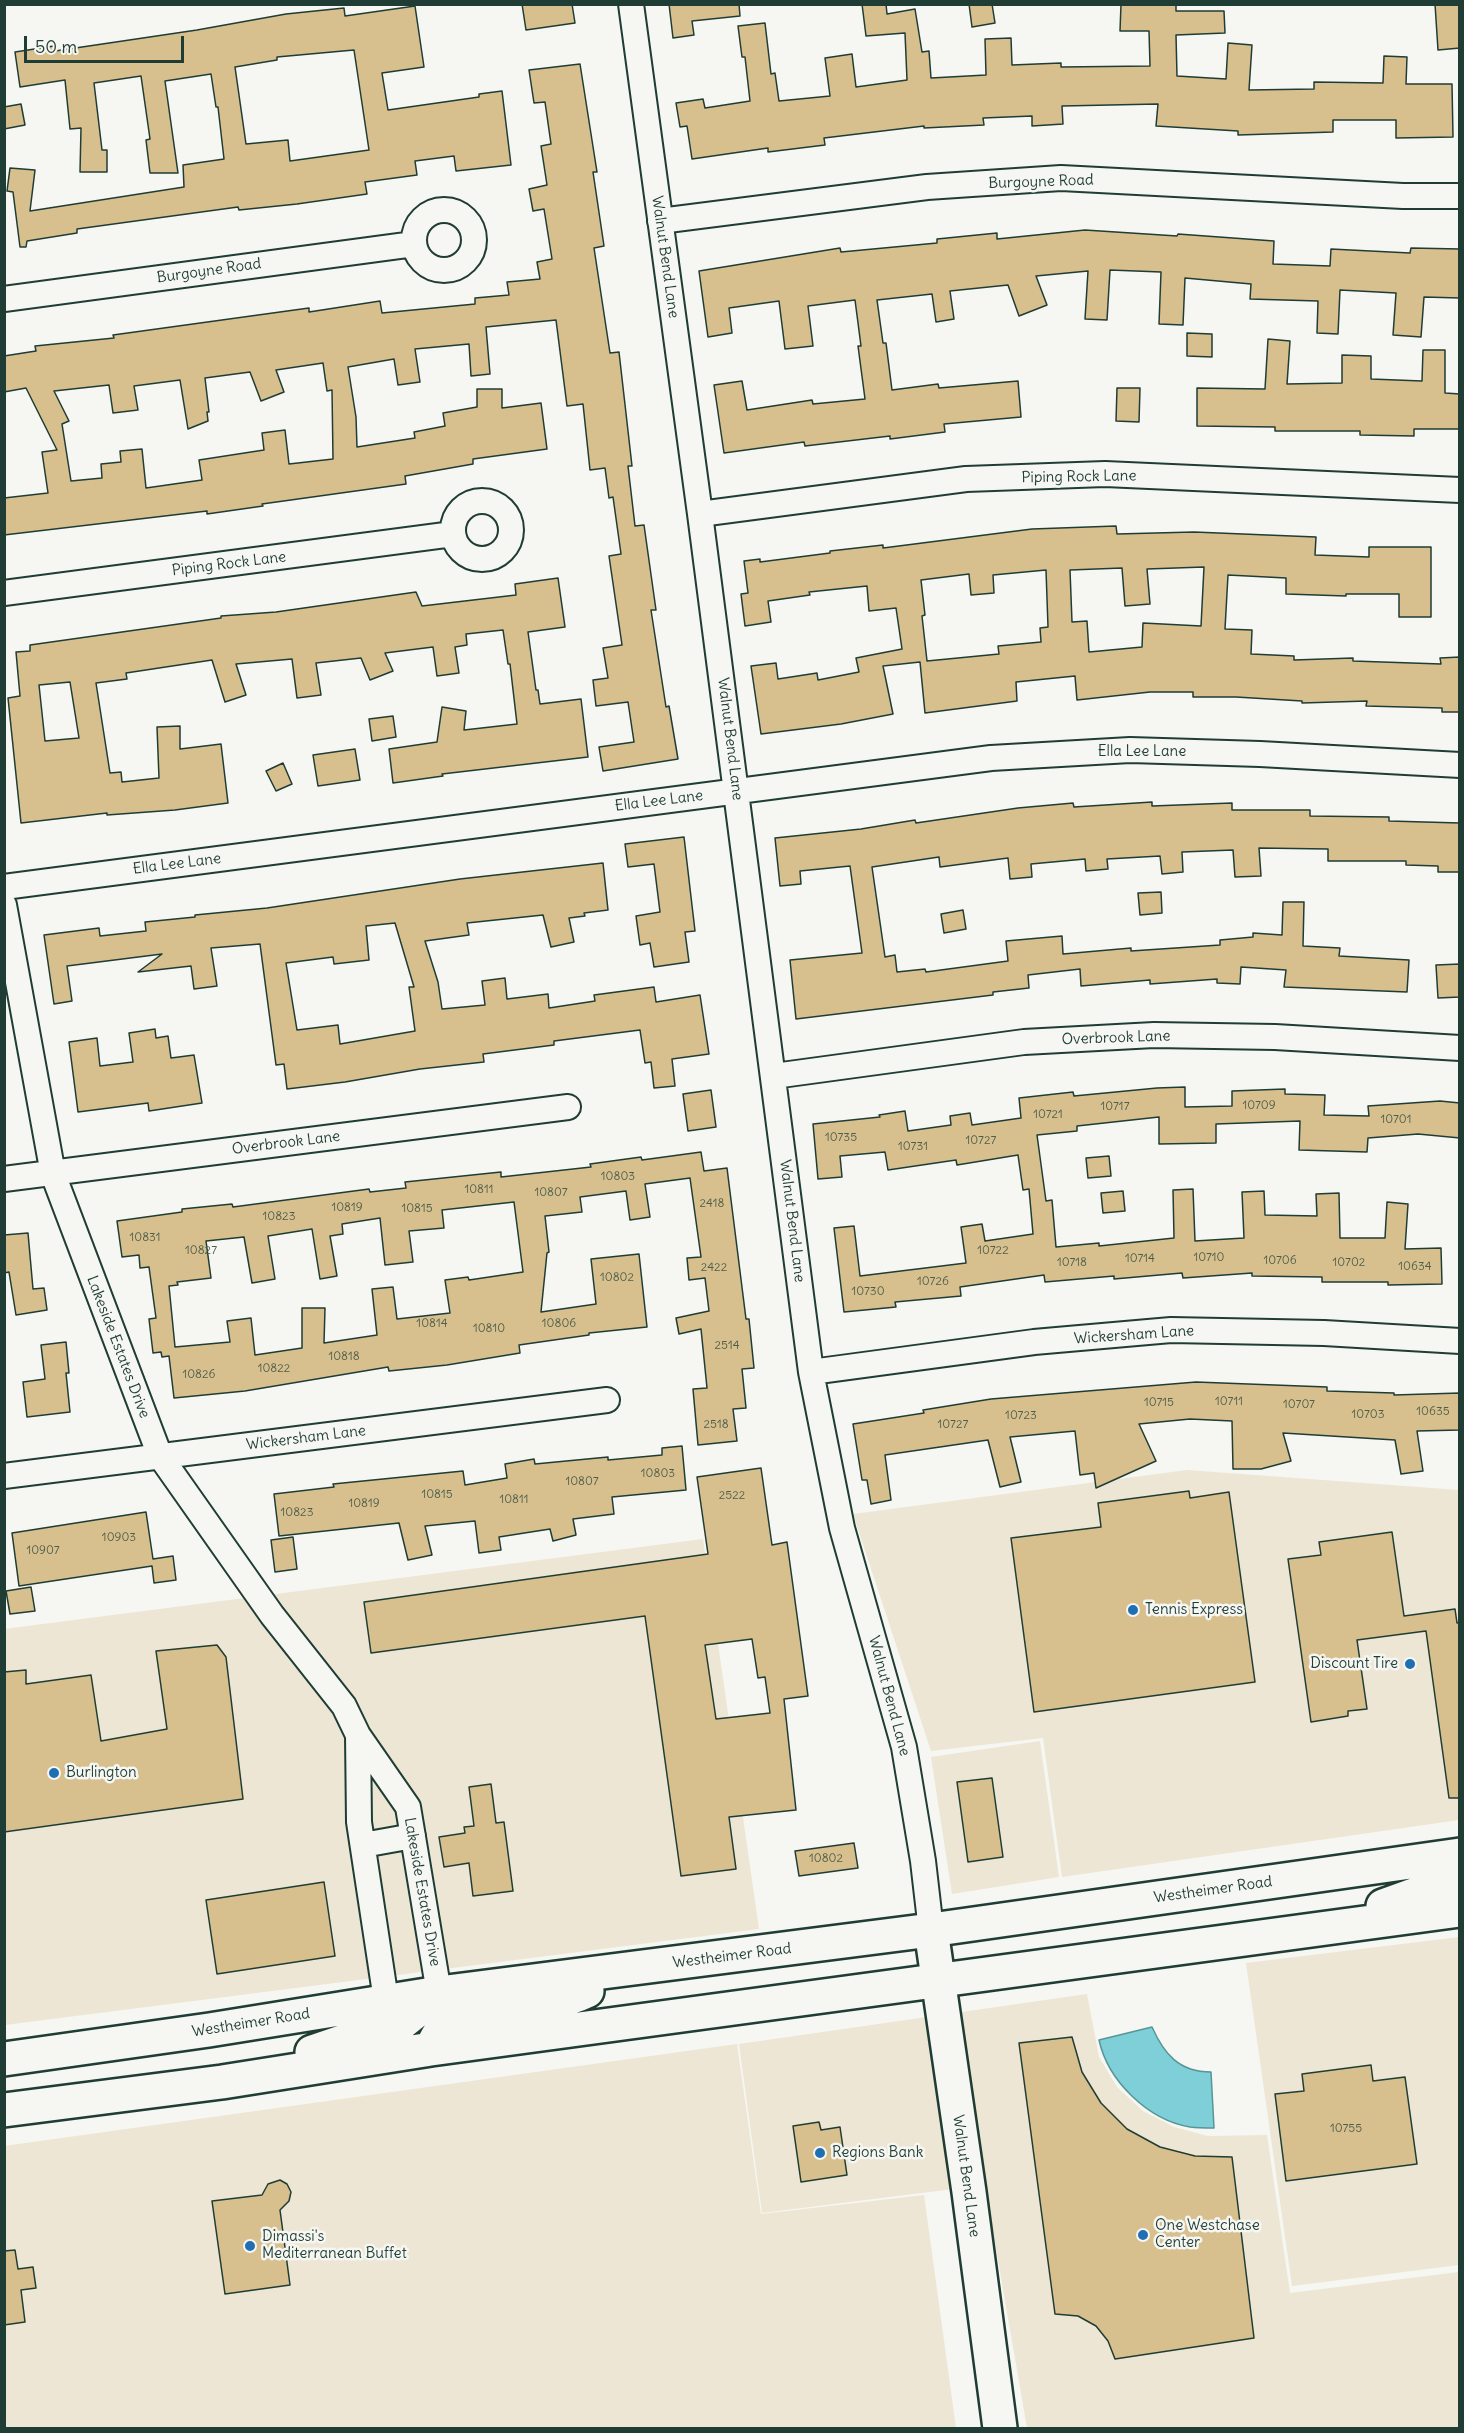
<!DOCTYPE html>
<html>
<head>
<meta charset="utf-8">
<style>
	body { margin:0 }
	#map { position:relative; width:1464px; height:2433px; overflow:hidden; background:#f6f6f2; font-family:Delius,sans-serif }
	canvas { display:block }
	.frame { position:absolute; inset:0; border:6px solid #1f3d34; pointer-events:none }
	.scale { position:absolute; left:24px; top:36px; width:160px; height:27px; box-sizing:border-box; border:3px solid #1f3d34; border-top:0; padding-left:8px; font-size:18px; line-height:21px; white-space:nowrap; color:#1f3d34; -webkit-text-stroke:4px #f6f6f2; paint-order:stroke }
</style>
</head>
<body>
<div id="map">
<canvas width="1464" height="2433"></canvas>
<div class="frame"></div>
<div class="scale">50 m</div>
</div>
<script>
const ctx = document.querySelector('canvas').getContext('2d');
ctx.lineJoin = 'round';
function fill(path, color) {
  ctx.fillStyle = color;
  ctx.fill(path, 'evenodd');
}
function trace(path, color, width, dash) {
  ctx.strokeStyle = color;
  ctx.lineWidth = width;
  ctx.lineCap = dash ? 'butt' : 'round';
  ctx.setLineDash(dash || []);
  ctx.stroke(path);
}
function label(font, color, halo, rows, align = 'center') {
  ctx.font = font + ' Delius,sans-serif';
  ctx.lineWidth = 5;
  ctx.setLineDash([]);
  ctx.textBaseline = 'middle';
  ctx.strokeStyle = halo;
  ctx.fillStyle = color;
  for (const [text, x, y, turn = 0] of rows) {
    ctx.save();
    ctx.translate(x, y);
    ctx.rotate((+turn || 0) * Math.PI / 180);
    ctx.textAlign = isNaN(turn) ? turn : align;
    if (halo) ctx.strokeText(text, 0, 0);
    ctx.fillText(text, 0, 0);
    ctx.restore();
  }
}
fill(new Path2D(`
	M1187 1470 1459 1490V1820L1062 1877 1043 1738 931 1751 853 1514Z
	M703 1539 759 1929 5 2025 4 1629Z
	M1040 1741 1059 1877 952 1894 931 1757Z
	M1459 1937V2265L1292 2286 1246 1963Z
	M1087 1994 1099 2057 1117 2087 1143 2111 1174 2127 1208 2136 1267 2135 1290 2293 1459 2272V2428H1027L985 2185 762 2213 739 2044Z
	M737 2044 761 2214 924 2195 956 2428H5L4 2146Z`), '#ede6d4');
const water = new Path2D(`
	M1152 2027C1164 2054 1179 2072 1211 2072L1214 2128C1206 2128 1198 2128 1190 2127 1148 2120 1108 2081 1099 2040Z`);
fill(water, '#7ecfd8');
trace(water, '#589596', 1.5);
const building = new Path2D(`
	M522 4H572L575 23 526 30Z
	M669 4H739L740 16 692 21 694 35 673 38Z
	M862 4H886L887 14 915 9 922 52 929 51 931 78 986 75 985 39 1011 38 1012 65 1061 63V67L1150 66 1149 31H1120L1121 4H1176V11H1224L1225 33 1176 35 1177 76 1226 79 1228 43 1252 45 1249 90 1314 89V82L1383 83 1384 56 1407 57 1406 84H1452L1453 137 1396 138V120H1333V132L1238 135V131L1156 126 1158 104 1062 106 1063 124 1032 126V116L983 118 984 125 924 128V126L824 138 825 145 768 152V148L692 159 687 126 680 127 676 103 703 99 705 108 750 101 745 57H742L738 26 765 23 771 74 775 73 779 101 830 96 825 58 852 54 856 87 907 80 905 33 866 36Z
	M969 4H992L995 23 972 27Z
	M1435 4H1460V48L1438 50Z
	M415 6 424 67 382 73 388 110 479 97V94L502 91 511 165 456 171 454 156 415 161 417 175 365 182 367 194 297 204 239 210 238 207 77 229V233L27 241 26 247H20L13 192 7 191 10 168 35 170 30 211 184 187 183 165 224 159 218 107H216L211 74 165 81 178 173H150L146 140 150 139 141 76 94 83 102 150H107V172H80L81 128 70 129 65 80 20 87 15 52 54 46 55 51 197 30 286 14 344 8 345 16ZM354 50 369 150 290 161 288 140 246 144 235 67 277 60V57Z
	M580 64 597 172H593L604 246 594 248 610 353 619 352 632 466H628L635 526 644 525 656 610H651L666 707 669 706 678 759 603 771 599 747 634 742 628 702 596 706 593 680 608 678 603 648 622 645 609 556 621 554 613 497 609 498 605 468 590 470 583 404 567 406 556 320 486 327 490 374 471 376 469 344 415 349 420 382 398 385 394 359 348 367 356 417 357 447 415 438 414 432 445 426 443 413 477 407V389H502V408L541 403 547 449 473 459V464L405 476 406 484 262 504 263 506 207 514V511L4 535V498L48 493 42 452 57 450 26 388 4 392V356L36 351 35 346 114 338 113 335 309 308V312L380 301 382 313 475 304V298L509 295 507 282 540 279 537 262 552 259 544 209 533 211 529 189 547 185 541 146 551 144 545 102 534 103 529 70ZM323 363 327 391 332 390 333 459 289 464 285 430 262 433 264 450 199 460 202 480 146 488 142 449 120 451 121 462 101 464 102 478 71 481 62 424 69 421 54 391 109 385 113 413 138 410 134 386 180 380 188 429 208 421 207 412H209L205 378 250 372 261 401 284 392 276 370Z
	M21 104 25 125 4 129V107Z
	M1085 230 1177 236 1178 234 1274 241 1273 264 1330 266 1331 249 1410 253 1411 248 1460 249V298L1424 297 1421 337 1393 335 1396 293 1340 290 1338 334 1317 333 1318 301 1250 299 1251 284 1185 278 1183 325 1159 324 1161 272 1110 270 1107 320 1085 319 1088 271 1036 276 1047 305 1019 316 1008 285 950 291 954 319 936 322 932 294 877 300 883 343H886L892 390 938 384 939 388 1018 381 1021 417 944 424 945 432 890 439V436L805 446 804 442 724 453 714 385 742 381 747 410 812 400 813 404 865 399 858 346H861L855 300 808 306 813 346 785 349 779 301 729 308 732 333 708 337 699 271 840 248 841 252 937 243V239L997 233V239Z
	M1187 333 1212 334V357L1187 356Z
	M1268 339 1290 341 1287 384 1342 383V355L1371 356V379L1422 381 1423 350H1445V393L1460 394V429H1414V436L1360 435V431H1275V427L1197 426V388L1265 389Z
	M1117 388H1140L1139 422 1116 421Z
	M1116 526 1117 534 1194 532 1316 537 1315 555 1369 557V547H1431V617H1399V594H1346V596L1286 594V578L1228 575 1225 629 1252 630 1251 654 1294 656V660L1353 658V661L1441 664 1440 658 1460 657V712H1442V708L1366 706 1367 701 1302 703V701L1236 697H1193V692H1150L1077 700 1075 676 1016 682 1017 701 925 713 920 662 883 666 893 714 841 724 761 734 751 666 776 663 778 679 817 673 818 680 859 672 856 658 902 649 896 608 869 611 867 586 809 592 810 595 768 601 771 622 745 626 741 594 748 593 744 561 760 559V562L830 553V551L883 545V548L1032 529ZM1204 567 1201 626 1143 623 1142 647 1089 652 1087 621 1072 622 1070 570 1122 568 1125 606 1150 604 1147 569ZM1046 570 1048 627 1040 628 1041 642 998 646 999 654 927 661 922 616 925 615 921 580 969 574 971 595 994 593 993 575Z
	M558 578 565 627 528 632 536 690H538L540 704 581 699 588 757 442 774 443 776 393 783 389 749 437 742 442 707 466 711 464 730 517 724 510 664H508L503 630 466 634 467 645 455 647 459 673 437 676 433 647 385 653 393 671 370 680 361 658 316 663 321 695 297 698 292 659 236 664 246 695 225 702 212 660 126 673 127 679 96 683 110 773 121 772 122 782 159 778 157 727 180 726V749L221 744 228 803 175 810 107 815V813L21 823 8 698 20 696 16 652 30 651V645L221 618V616L276 612 416 592 422 606 516 595 515 584ZM70 682 79 738 45 741 39 685Z
	M393 716 396 737 372 741 369 719Z
	M355 749 360 780 318 786 313 755Z
	M283 763 292 784 276 791 266 771Z
	M1152 802V806L1232 803V810H1310V816L1389 817V821L1460 823V872H1438V866L1406 865V861H1328V849L1259 848 1261 876 1235 877 1233 850 1182 852 1183 872 1162 874 1160 856 1107 859 1108 869 1086 871 1085 859 1031 864 1032 877 1010 879 1008 858 940 867 939 857 872 867 885 957 895 955 897 972 925 969 926 972 1008 961 1006 941 1062 936 1063 954 1131 948V951L1220 945V940L1253 937V933L1282 935 1283 902H1304L1303 946 1340 948 1339 956 1409 960 1407 992 1284 987 1286 970 1241 967 1240 984 1217 983V979L1150 984V980L1081 986 1080 969 1028 975 1029 988 993 992V995L796 1019 790 960 862 953 850 866 800 871 801 884 780 886 775 838 861 829 915 820 916 823 1018 808 1073 803 1074 807Z
	M684 837 695 931 685 932 689 962 654 967 650 943 640 945 636 916 660 912 654 864 628 867 625 844Z
	M603 863 608 910 584 913 585 916 569 918 574 942 551 947 543 915 467 923 469 935 425 941 438 982 442 1009 485 1005 482 981 505 978 507 999 548 994 549 1008 595 1001 594 995 654 987 656 1002 700 995 709 1054 672 1059 675 1086 654 1088 651 1062 645 1063 640 1030 554 1041V1045L483 1054 484 1062 420 1069 345 1082 287 1089 284 1064 276 1065 260 944 211 948 217 986 194 989 191 966 138 972 162 954 67 966 72 1001 54 1004 44 935 99 928 100 936 146 931 145 922 195 917V915L267 908 460 879ZM395 923 414 987H409L415 1031 340 1044 338 1025 297 1030 286 963 333 957 334 964 369 960 366 926Z
	M1161 892 1162 913 1140 915 1138 893Z
	M963 910 966 929 944 933 941 914Z
	M1460 964V997L1438 998 1436 965Z
	M155 1029 156 1038 168 1036 171 1058 194 1055 202 1103 149 1111 148 1103 78 1112 69 1042 97 1038 100 1066 133 1062 129 1033Z
	M1185 1087V1107L1232 1106V1091L1285 1089V1094L1325 1095 1324 1115 1369 1116 1368 1106 1440 1101 1460 1103V1138L1418 1134 1368 1138 1367 1152 1299 1150 1300 1121 1216 1124V1143L1159 1144V1117L1077 1126V1131L1037 1135 1046 1201 1052 1200 1056 1247 1099 1243V1246L1174 1238 1173 1190 1193 1189 1195 1241 1244 1238 1242 1192 1264 1191 1265 1215 1317 1216 1316 1194 1339 1193 1340 1238H1385L1387 1202 1408 1204 1405 1249 1441 1248 1442 1284 1388 1285V1282H1322V1277L1252 1276V1273L1183 1278 1182 1273 1114 1279V1276L1045 1282 1044 1275 960 1287 961 1296 895 1302 896 1307 844 1312 834 1228 854 1226 860 1276 966 1263 961 1227 982 1224 985 1241 1033 1234 1029 1189 1023 1190 1018 1155 957 1165 956 1160 888 1170 885 1152 840 1156 842 1177 818 1179 813 1124 880 1117 879 1115 905 1111 908 1131 951 1125 950 1116 970 1113 972 1125 1021 1118 1019 1098 1073 1092 1074 1096 1157 1088Z
	M711 1090 716 1127 688 1131 683 1094Z
	M701 1152 704 1171 727 1168 746 1319H749L754 1368 742 1369 746 1408 733 1409 737 1441 698 1445 693 1389 707 1388 701 1329 679 1334 676 1318 709 1311 705 1278 689 1280 687 1258 701 1257 690 1178 645 1184 650 1217 630 1220 626 1191 580 1197 582 1212 545 1216 549 1252 547 1253 541 1312 596 1304 591 1259 639 1254 647 1327 589 1333V1335L519 1345 520 1353 447 1365 389 1371 388 1367 245 1391 174 1398 169 1356 162 1357 161 1352 153 1353 149 1319 156 1318 149 1267 140 1268 139 1255 122 1257 117 1221 182 1212V1209L232 1204 233 1207 369 1189 370 1192 406 1188 405 1182 501 1172V1177L591 1167 590 1164 641 1157 642 1160ZM514 1202 523 1272 469 1280 468 1277 445 1280 450 1313 397 1319 393 1287 372 1289 377 1335 324 1343 325 1308H302V1348L255 1355 251 1318 227 1321 230 1342 175 1347 169 1286 178 1285 177 1282 211 1278 206 1241 244 1237 252 1283 275 1279 268 1236 312 1229 320 1279 337 1276 330 1236 343 1234 342 1224 380 1218 385 1265 413 1262 409 1231 444 1228 442 1210Z
	M1109 1156 1111 1176 1088 1178 1086 1158Z
	M1123 1191 1125 1211 1103 1213 1101 1193Z
	M28 1233 33 1289 44 1288 47 1310 16 1315 9 1272 4 1273V1235Z
	M66 1342 69 1373H66L70 1412 27 1417 23 1382 45 1379 41 1345Z
	M1196 1382 1327 1387V1391L1394 1393V1395L1460 1393V1430L1417 1431 1423 1471 1401 1474 1395 1440 1283 1433 1291 1461 1261 1469H1233L1232 1421 1190 1419 1139 1424 1156 1461 1096 1488 1094 1473 1080 1475 1075 1431 1010 1437 1021 1482 1000 1487 988 1440 885 1455 891 1500 871 1504 867 1480H862L853 1424 924 1413 923 1410 991 1399Z
	M682 1446 686 1490 612 1497 614 1514 573 1519 576 1535 553 1541 550 1529 499 1537 501 1550 479 1553 475 1521 425 1526 432 1555 408 1560 399 1523 279 1536 274 1494 334 1487 333 1484 463 1471 465 1485 507 1478 505 1464 534 1459 535 1464 608 1457V1460L662 1455V1448Z
	M761 1468 772 1545 787 1542 808 1696 784 1699 796 1810 729 1817 736 1869 681 1876 645 1616 371 1653 364 1602 708 1554 697 1477ZM752 1639 758 1678 765 1677 770 1713 716 1719 705 1645Z
	M1189 1491 1190 1498 1229 1492 1255 1682 1034 1712 1011 1538 1101 1527 1098 1503Z
	M146 1512 153 1559 173 1556 176 1580 154 1583 152 1566 19 1586 12 1533Z
	M1392 1532 1404 1616 1455 1609 1457 1623 1460 1622V1798H1449L1426 1631 1357 1640 1367 1709 1348 1711V1716L1311 1722 1288 1559 1321 1555 1319 1542Z
	M293 1537 297 1569 275 1572 271 1540Z
	M31 1587 35 1611 10 1614 6 1591Z
	M217 1645 226 1657 243 1799 4 1832V1672L26 1670V1684L91 1675 101 1741 167 1729 156 1651Z
	M992 1778 1003 1857 968 1862 957 1782Z
	M491 1784 496 1823 504 1822 513 1891 473 1896 469 1863 444 1867 439 1837 465 1833 464 1827 474 1826 469 1787Z
	M854 1843 858 1868 799 1876 795 1851Z
	M324 1882 335 1956 217 1974 206 1900Z
	M1072 2037 1082 2072 1101 2103 1127 2129 1160 2147 1195 2156 1232 2157 1254 2338 1115 2359 1108 2341 1096 2326 1078 2316 1055 2314 1019 2043Z
	M1371 2065 1373 2081 1405 2077 1417 2164 1286 2181 1275 2094 1304 2091 1302 2074Z
	M819 2122 821 2130 840 2127 847 2175 801 2182 793 2126Z
	M280 2180 287 2184 291 2192 289 2201 280 2210 290 2285 225 2294 212 2201 262 2195 268 2184Z
	M15 2250 18 2269 33 2267 36 2288 21 2290 25 2322 4 2325V2251Z`);
fill(building, '#d7bf8e');
trace(building, '#1f3d34', 1.5);
const street = new Path2D(`
	M631 4 700 514 811 1372 842 1528 904 1747 923 1861 931 1930
	M414 240a30 30 0 1 1 60 0a30 30 0 1 1-60 0Z
	M660 221 927 187 1061 178 1403 196H1460
	M4 299 414 244
	M453 530a29 29 0 1 1 58 0a29 29 0 1 1-58 0Z
	M700 514 966 479 1105 474 1460 490
	M4 593 453 534
	M4 887 991 758 1130 750 1260 754 1460 765
	M4 905 53 1174 160 1456 272 1615 344 1706 358 1735 408 1807 439 1993
	M774 1076 1024 1042 1154 1035 1275 1037 1460 1048
	M4 1179 568 1107
	M811 1372 1034 1342 1171 1330 1324 1333 1460 1341
	M4 1476 607 1400
	M358 1735 359 1822 386 2000
	M363 1845 413 1836`);
const secondary = new Path2D(`
	M931 1930 969 2192 1000 2428`);
const primary = new Path2D(`
	M1383 1906 1433 1888 1460 1883
	M431 2049C438 2034 442 2026 458 2019 497 2011 552 2008 587 1991
	M312 2052 362 2035 385 2032 395 2028 439 1993
	M4 2059 209 2030 439 1993 931 1930 1460 1855
	M4 2110 222 2082 431 2049 1460 1910`);
trace(street, '#1f3d34', 28);
trace(secondary, '#1f3d34', 38);
trace(primary, '#1f3d34', 38);
trace(street, '#f6f6f2', 24);
trace(secondary, '#f6f6f2', 33);
trace(primary, '#f6f6f2', 33);
for (const [x, y, r, color] of [
	[1133,1610,6,"#1f6fb2"],
	[1410,1664,6,"#1f6fb2"],
	[54,1773,6,"#1f6fb2"],
	[820,2153,6,"#1f6fb2"],
	[1143,2235,6,"#1f6fb2"],
	[250,2246,6,"#1f6fb2"]
]) {
  const dot = new Path2D();
  dot.arc(x, y, r, 0, 2 * Math.PI);
  ctx.fillStyle = color;
  ctx.fill(dot);
  trace(dot, '#f6f6f2', 2);
}
label('12px', '#4d5e4a', null, [
	["10709",1259,1106],
	["10717",1115,1107],
	["10721",1048,1115],
	["10701",1396,1120],
	["10735",841,1138],
	["10727",981,1141],
	["10731",913,1147],
	["10803",618,1177],
	["10811",479,1190],
	["10807",551,1193],
	["2418",712,1204],
	["10819",347,1208],
	["10815",417,1209],
	["10823",279,1217],
	["10831",145,1238],
	["10827",201,1251],
	["10722",993,1251],
	["10710",1209,1258],
	["10714",1140,1259],
	["10706",1280,1261],
	["10718",1072,1263],
	["10702",1349,1263],
	["10634",1415,1267],
	["2422",714,1268],
	["10802",617,1278],
	["10726",933,1282],
	["10730",868,1292],
	["10814",432,1324],
	["10806",559,1324],
	["10810",489,1329],
	["2514",727,1346],
	["10818",344,1357],
	["10822",274,1369],
	["10826",199,1375],
	["10711",1229,1402],
	["10715",1159,1403],
	["10707",1299,1405],
	["10635",1433,1412],
	["10703",1368,1415],
	["10723",1021,1416],
	["2518",716,1425],
	["10727",953,1425],
	["10803",658,1474],
	["10807",582,1482],
	["10815",437,1495],
	["2522",732,1496],
	["10811",514,1500],
	["10819",364,1504],
	["10823",297,1513],
	["10903",119,1538],
	["10907",43,1551],
	["10802",826,1859],
	["10755",1346,2129]
]);
label('15px', '#1f3d34', '#f6f6f2', [
	["Burgoyne Road",1041,182,-2],
	["Walnut Bend Lane",665,257,82],
	["Burgoyne Road",209,271,-8],
	["Piping Rock Lane",1079,477,-1],
	["Piping Rock Lane",229,564,-7],
	["Walnut Bend Lane",730,739,83],
	["Ella Lee Lane",1142,752],
	["Ella Lee Lane",659,801,-7],
	["Ella Lee Lane",177,864,-7],
	["Overbrook Lane",1116,1038,-2],
	["Overbrook Lane",286,1143,-7],
	["Walnut Bend Lane",792,1221,83],
	["Wickersham Lane",1134,1335,-4],
	["Lakeside Estates Drive",118,1347,69],
	["Wickersham Lane",306,1438,-7],
	["Walnut Bend Lane",889,1696,75],
	["Westheimer Road",1213,1890,-8],
	["Lakeside Estates Drive",422,1892,80],
	["Westheimer Road",732,1956,-7],
	["Westheimer Road",251,2023,-9],
	["Walnut Bend Lane",966,2176,82]
]);
label('15px', '#1f3d34', '#f6f6f2', [
	["Tennis Express",1145,1610],
	["Discount Tire",1398,1664,"right"],
	["Burlington",66,1773],
	["Regions Bank",832,2153],
	["One Westchase",1155,2226],
	["Center",1155,2243],
	["Dimassi's",262,2237],
	["Mediterranean Buffet",262,2254]
], 'left');
</script>
</body>
</html>
